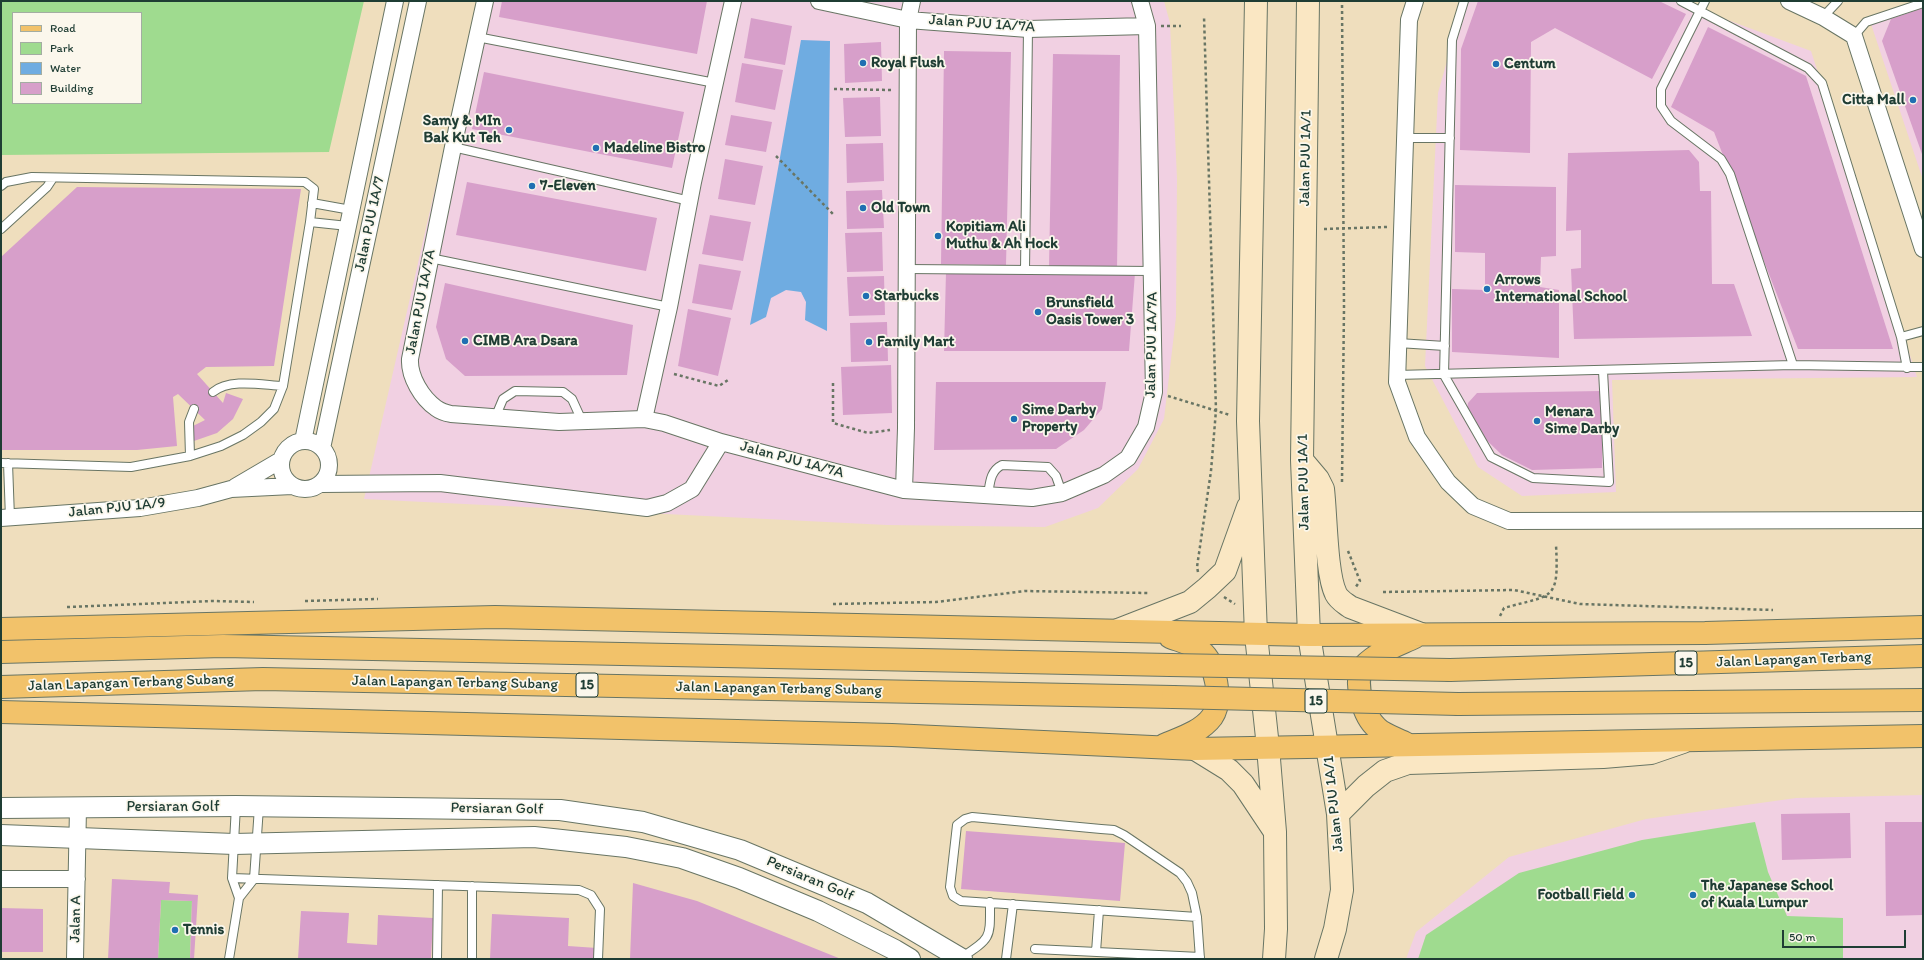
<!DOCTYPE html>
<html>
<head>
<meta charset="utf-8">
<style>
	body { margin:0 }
	#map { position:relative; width:1924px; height:960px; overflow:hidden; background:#efdebd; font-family:Itim,sans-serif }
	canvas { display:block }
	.frame { position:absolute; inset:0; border:2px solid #1f3d34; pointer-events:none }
	.legend { position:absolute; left:12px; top:12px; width:130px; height:92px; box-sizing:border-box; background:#fbf7ec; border:1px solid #a3ada2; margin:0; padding:5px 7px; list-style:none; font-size:12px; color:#1f3d34 }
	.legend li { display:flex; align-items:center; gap:8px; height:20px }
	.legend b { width:20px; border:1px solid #a3ada2 }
	.scale { position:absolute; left:1782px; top:930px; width:124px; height:18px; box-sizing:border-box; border:2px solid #1f3d34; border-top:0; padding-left:5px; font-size:12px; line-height:14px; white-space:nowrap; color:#1f3d34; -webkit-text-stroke:3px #fbf7ec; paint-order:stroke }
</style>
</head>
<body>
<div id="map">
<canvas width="1924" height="960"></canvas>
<div class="frame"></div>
<ul class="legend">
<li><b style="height:5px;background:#f2c26a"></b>Road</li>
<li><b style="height:11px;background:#9fdb8f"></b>Park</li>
<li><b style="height:11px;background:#6face1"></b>Water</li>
<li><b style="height:11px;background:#d79fca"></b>Building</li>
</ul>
<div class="scale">50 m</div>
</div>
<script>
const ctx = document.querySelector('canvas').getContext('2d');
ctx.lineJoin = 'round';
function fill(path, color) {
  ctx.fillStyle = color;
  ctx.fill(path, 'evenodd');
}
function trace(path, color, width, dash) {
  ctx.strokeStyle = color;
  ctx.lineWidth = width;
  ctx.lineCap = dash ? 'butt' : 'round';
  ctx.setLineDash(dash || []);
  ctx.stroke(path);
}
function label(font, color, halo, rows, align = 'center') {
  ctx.font = font + ' Itim,sans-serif';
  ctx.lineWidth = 3.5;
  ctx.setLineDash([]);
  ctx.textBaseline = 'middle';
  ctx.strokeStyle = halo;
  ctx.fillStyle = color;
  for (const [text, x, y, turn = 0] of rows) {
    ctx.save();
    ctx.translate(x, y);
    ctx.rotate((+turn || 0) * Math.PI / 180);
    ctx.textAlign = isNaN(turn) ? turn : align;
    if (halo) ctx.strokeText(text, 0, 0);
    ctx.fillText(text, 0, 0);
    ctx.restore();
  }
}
fill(new Path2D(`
	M478 1H1164L1170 23 1177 179 1176 317 1164 419 1138 469 1098 508 1045 527 887 525 364 499Z
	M1464 1H1682L1717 16 1811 51 1917 377 1612 380 1616 492 1522 496 1478 467 1425 366 1438 93Z
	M1923 3V180L1870 21Z
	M1923 795V959H1406L1416 932 1509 857 1646 819 1796 798Z`), '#f1d0e2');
fill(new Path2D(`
	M1 1H364L329 152 1 155ZM13 13H141V103H13Z
	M1755 822 1768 872 1787 916 1843 918V959H1418L1426 935 1519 873 1642 840Z
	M161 900 192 901 190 959H158Z`), '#9fdb8f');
fill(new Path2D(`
	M801 40 830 41 827 331 805 320 806 302 801 292 786 290 771 298 766 317 750 325Z`), '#6face1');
fill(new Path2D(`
	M502 1H707L697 54 499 17Z
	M1478 1H1659L1686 14 1652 79 1555 28 1531 42 1530 153 1460 150 1461 49Z
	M1923 8V157L1882 41 1891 19Z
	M751 18 792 26 785 65 744 58Z
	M1708 27 1806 76 1893 349H1798L1714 132 1671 107Z
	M881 42 882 81 845 83 844 44Z
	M944 51 1011 52 1006 265 941 264Z
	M1053 54 1120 55 1117 269 1049 268Z
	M742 63 783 70 775 110 735 102Z
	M484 72 684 112 672 168 472 129Z
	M880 97 881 136 845 137 843 98Z
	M731 115 772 122 766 152 725 145Z
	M883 143 884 181 847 183 846 144Z
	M1689 150 1699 162 1700 191H1711L1712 284H1734L1752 336 1574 339 1571 269 1581 268V230L1566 231 1568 153Z
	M725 159 763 166 755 205 718 199Z
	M467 182 657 218 646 271 456 235Z
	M1455 185 1556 187V256L1541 257 1540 287 1559 290V358L1452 352V289L1485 290V253L1455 252Z
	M77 187 301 189 274 366 206 367 197 374 223 403 226 393 243 399 233 419 217 433 194 441 191 427 205 420 178 394 173 397 177 446 137 450H1V257Z
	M882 190 884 228 847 229 846 191Z
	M710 215 751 222 743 261 702 254Z
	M882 232 883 271 847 272 845 233Z
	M699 264 741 271 732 310 692 303Z
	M946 272 1135 273 1129 351H944Z
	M884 276 885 315 849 316 847 277Z
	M445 283 633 325 627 375 465 376 446 359 436 327Z
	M688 309 731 318 718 376 678 366Z
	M887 322 888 361 851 362 850 323Z
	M891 365 892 413 843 415 841 367Z
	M936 382H1106L1102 409 1084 430 1056 449 934 450Z
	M1602 391V468L1532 470 1502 455 1477 431 1467 411 1468 403 1477 393Z
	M1850 813 1851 858 1782 860 1781 814Z
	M1885 822H1923V915L1886 916Z
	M966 831 1125 843 1120 901 961 889Z
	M112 879 170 882 169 893 198 895 194 959H190L192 901 161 900 158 959H108Z
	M633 883 697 901 841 959H630Z
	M1 908 43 909V952H1Z
	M301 911 349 913 347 943 377 945 378 915 433 918 431 959H298Z
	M492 914 569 918 568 946 597 948 596 959H490Z`), '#d79fca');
const service = new Path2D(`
	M1464 1 1452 40 1444 375 1491 457 1533 478 1609 482 1603 371
	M1681 1 1808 68 1822 83 1901 337
	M1705 1 1661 89V106L1671 121 1721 159 1730 174 1793 365
	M1823 17 1838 1
	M1854 36 1866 22 1923 3
	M477 37 715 83
	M1405 138H1450
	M453 147 690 201
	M1 186 6 182 32 177 305 182 314 189 310 222 283 386 274 409 261 422 243 435 221 446 190 456 131 467 1 463
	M312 203 351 210
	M310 222 348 226
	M1 229 47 187 53 178
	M430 258 669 307
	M907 269 1153 271
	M1025 270 1028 29
	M1398 343 1445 346
	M1907 368 1901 337 1923 331
	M1396 375 1793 365 1923 367
	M213 392C230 378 262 385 283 386
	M495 418 503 399 515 391 563 392 572 399 582 421
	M190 456 189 422 194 409
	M8 463 10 518
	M988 495C990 483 990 471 1002 465L1048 467 1056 476 1062 493
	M232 878 579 890 591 895 600 909 598 959
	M239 898 254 879 259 807
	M1197 917 961 901 953 896 950 887 957 825 965 819 972 817 1101 829 1114 830 1124 835 1180 873 1187 882 1192 893 1197 917 1200 959
	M1035 949 1200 957
	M1096 952 1099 910
	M961 958C992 937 990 939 990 902
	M229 959 239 898 232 878 236 806
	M437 959 438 885
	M472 959V886
	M1006 959 1013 904`);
const minor = new Path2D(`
	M485 1 453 147 410 359C409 377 422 398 436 408 440 411 446 413 451 414L559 422 644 419 664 423 721 442 904 490 1032 498 1062 493 1104 475 1128 458 1146 427 1154 392 1147 26 1140 1
	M819 1 908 20 1028 29 1147 26
	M1415 1 1409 20 1397 382 1417 437 1448 482 1473 506 1509 521 1923 520
	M1789 1 1823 17 1854 36 1923 249
	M644 419 669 307 693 182 733 1
	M303 441 395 1
	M281 465a24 24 0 1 1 48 0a24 24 0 1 1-48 0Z
	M322 448 418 1
	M321 484 440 483 647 508 667 503 692 489 721 442
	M235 487 281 460
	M904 490 906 428 908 20 912 1
	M1 518 140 508 198 498 231 489 292 486
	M1 879H77
	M75 959 78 808`);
const tertiary = new Path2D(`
	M1 808 236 806 560 810 643 822 740 850 867 903 962 959
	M1 835 234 844 534 837 626 847 682 858 739 878 818 911 895 950 910 959`);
const secondary = new Path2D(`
	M1256 1 1248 421 1256 635 1268 747 1275 832 1276 929 1274 959
	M1308 1 1302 460 1309 635 1338 814 1342 890 1335 929 1326 959
	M1302 460 1318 479 1323 489C1326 514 1326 574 1336 594 1339 600 1345 603 1350 607L1421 634
	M1118 630 1190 602 1207 588 1225 571 1248 507
	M1195 749 1229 770 1243 784 1273 829
	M1338 814 1366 786 1385 771 1408 763 1603 757 1651 753 1683 742`);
const primary = new Path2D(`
	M1 629 495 617 1309 635 1705 633 1923 627
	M1 652 223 646 1170 665
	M1450 670 1923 656
	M1 687 263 679 1173 697
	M1458 704 1923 700
	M1 712 892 735 1195 749 1923 736
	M1407 744C1398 739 1384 735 1377 728 1364 717 1352 681 1364 666 1377 652 1398 645 1415 637
	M1164 745C1180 738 1201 732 1212 717 1223 701 1216 663 1201 651 1193 644 1180 641 1170 637`);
trace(service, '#687564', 10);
trace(minor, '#687564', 18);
trace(tertiary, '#687564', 22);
trace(secondary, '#687564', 24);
trace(primary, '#687564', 24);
trace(new Path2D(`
	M1161 26H1181
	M834 89 891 90
	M776 156 834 215
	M1324 229 1387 227
	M674 374 719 386 728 380
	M833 383V423L868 433 890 430
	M1168 396 1230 415
	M1342 482 1344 308 1342 1
	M1348 551 1360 581 1355 588
	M1198 572 1197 567 1211 471 1216 410 1204 16
	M1383 592 1514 590 1580 604 1773 610
	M1224 597 1235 604
	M305 601 378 599
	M833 604 936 602 1025 591 1149 593
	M67 607 213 601 254 602
	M1500 616 1504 608C1553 594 1559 602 1556 545`), '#687564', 2.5, [3, 3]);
trace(service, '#fff', 8);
trace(minor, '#fff', 16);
trace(tertiary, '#fff', 20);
trace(secondary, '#fae7c3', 22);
trace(primary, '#f2c26a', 22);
const primaryBridge = new Path2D(`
	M1170 665 1450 670
	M1173 697 1458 704`);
trace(primaryBridge, '#687564', 24, []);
trace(primaryBridge, '#f2c26a', 22);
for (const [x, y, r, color] of [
	[863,63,4,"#1f6fb2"],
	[1496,64,4,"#1f6fb2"],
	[1913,100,4,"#1f6fb2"],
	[509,130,4,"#1f6fb2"],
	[596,148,4,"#1f6fb2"],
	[532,186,4,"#1f6fb2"],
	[863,208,4,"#1f6fb2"],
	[938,236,4,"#1f6fb2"],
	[1487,289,4,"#1f6fb2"],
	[866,296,4,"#1f6fb2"],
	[1038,312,4,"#1f6fb2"],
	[465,341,4,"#1f6fb2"],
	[869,342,4,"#1f6fb2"],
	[1014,419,4,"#1f6fb2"],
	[1537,421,4,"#1f6fb2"],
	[1632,895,4,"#1f6fb2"],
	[1693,895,4,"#1f6fb2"],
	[175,930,4,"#1f6fb2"]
]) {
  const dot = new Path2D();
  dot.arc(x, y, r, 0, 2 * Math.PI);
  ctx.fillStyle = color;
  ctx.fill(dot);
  trace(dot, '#fbf7ec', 1.5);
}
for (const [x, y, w] of [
	[1686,663,22],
	[587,685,22],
	[1316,701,22]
]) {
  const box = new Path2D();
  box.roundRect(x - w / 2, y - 12, w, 24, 3);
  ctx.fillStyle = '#fbf7ec';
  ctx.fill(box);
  trace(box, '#1f3d34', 1);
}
label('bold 14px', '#1f3d34', null, [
	["15",1686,663],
	["15",587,685],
	["15",1316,701]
]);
label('15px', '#1f3d34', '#fbf7ec', [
	["Jalan PJU 1A/7A",982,24,4],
	["Jalan PJU 1A/1",1306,158,-89],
	["Jalan PJU 1A/7",370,224,-78],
	["Jalan PJU 1A/7A",421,302,-79],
	["Jalan PJU 1A/7A",1152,345,-89],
	["Jalan PJU 1A/7A",792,460,15],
	["Jalan PJU 1A/1",1304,482,-91],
	["Jalan PJU 1A/9",117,508,-6],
	["Jalan Lapangan Terbang",1794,660,-2],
	["Jalan Lapangan Terbang Subang",131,683,-2],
	["Jalan Lapangan Terbang Subang",455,683,1],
	["Jalan Lapangan Terbang Subang",779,689,1],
	["Jalan PJU 1A/1",1334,804,-96],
	["Persiaran Golf",173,807],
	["Persiaran Golf",497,809,1],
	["Persiaran Golf",810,879,23],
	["Jalan A",76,919,-89]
]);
label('bold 15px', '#1f3d34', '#fbf7ec', [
	["Royal Flush",871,63],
	["Centum",1504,64],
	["Citta Mall",1905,100,"right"],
	["Samy & MIn",501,121,"right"],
	["Bak Kut Teh",501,138,"right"],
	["Madeline Bistro",604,148],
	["7-Eleven",540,186],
	["Old Town",871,208],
	["Kopitiam Ali",946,227],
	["Muthu & Ah Hock",946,244],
	["Arrows",1495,280],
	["International School",1495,297],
	["Starbucks",874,296],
	["Brunsfield",1046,303],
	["Oasis Tower 3",1046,320],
	["CIMB Ara Dsara",473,341],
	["Family Mart",877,342],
	["Sime Darby",1022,410],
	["Property",1022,427],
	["Menara",1545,412],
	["Sime Darby",1545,429],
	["The Japanese School",1701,886],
	["of Kuala Lumpur",1701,903],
	["Football Field",1624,895,"right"],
	["Tennis",183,930]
], 'left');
</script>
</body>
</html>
